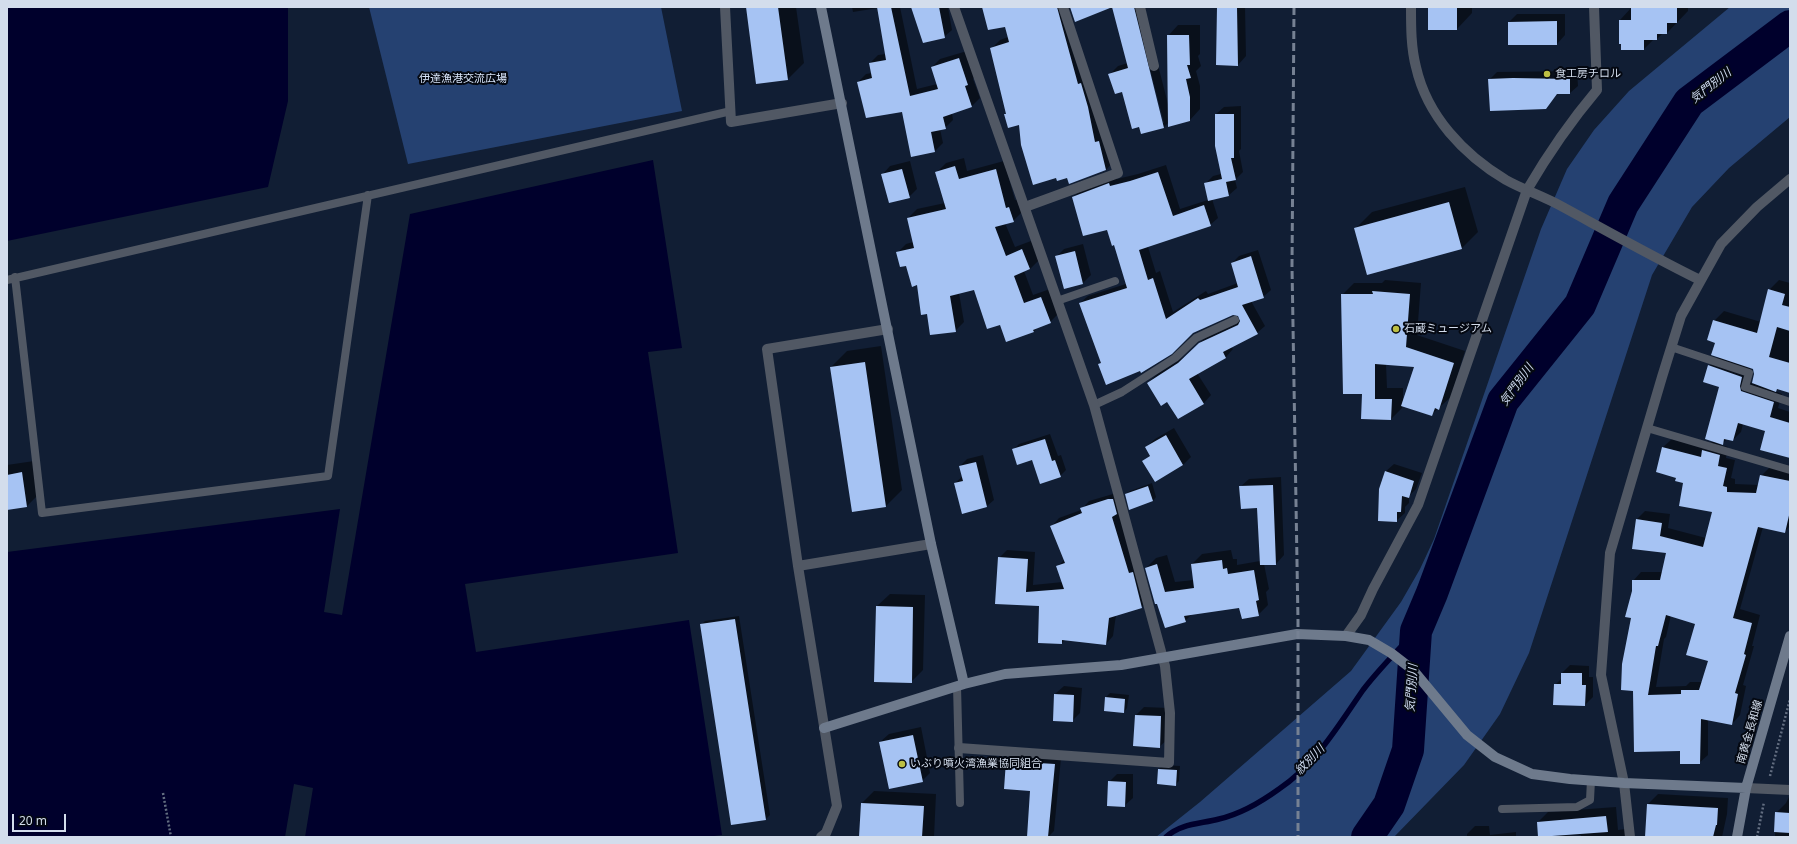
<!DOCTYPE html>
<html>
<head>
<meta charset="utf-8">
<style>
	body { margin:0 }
	#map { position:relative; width:1797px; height:844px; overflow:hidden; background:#111e34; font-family:"Noto Sans",sans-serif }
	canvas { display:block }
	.frame { position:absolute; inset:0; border:8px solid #d3ddec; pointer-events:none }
	.scale { position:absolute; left:12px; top:814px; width:54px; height:18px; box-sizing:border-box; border:2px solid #d3ddec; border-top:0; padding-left:5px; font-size:12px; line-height:14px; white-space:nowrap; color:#d3ddec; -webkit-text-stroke:3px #040811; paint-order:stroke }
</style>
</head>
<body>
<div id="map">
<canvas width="1797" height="844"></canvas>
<div class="frame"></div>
<div class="scale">20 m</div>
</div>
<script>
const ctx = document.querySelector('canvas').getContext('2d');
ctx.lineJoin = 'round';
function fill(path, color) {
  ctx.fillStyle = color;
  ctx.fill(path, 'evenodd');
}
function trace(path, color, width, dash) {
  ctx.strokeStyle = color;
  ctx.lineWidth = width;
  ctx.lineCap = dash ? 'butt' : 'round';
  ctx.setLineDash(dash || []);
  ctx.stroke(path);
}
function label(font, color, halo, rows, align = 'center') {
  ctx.font = font + ' "Noto Sans","Noto Sans JP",sans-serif';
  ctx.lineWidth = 4;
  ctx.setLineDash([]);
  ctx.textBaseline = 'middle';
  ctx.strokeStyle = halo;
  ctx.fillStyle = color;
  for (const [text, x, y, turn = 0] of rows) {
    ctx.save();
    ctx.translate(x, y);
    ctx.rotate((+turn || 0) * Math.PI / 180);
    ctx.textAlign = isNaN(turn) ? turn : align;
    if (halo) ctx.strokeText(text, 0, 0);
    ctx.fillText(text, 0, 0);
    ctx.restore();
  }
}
fill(new Path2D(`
	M369 7H661L682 111 408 164Z
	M1730 7H1790V117L1729 168 1692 207 1652 275 1529 653 1500 714 1464 765 1394 837H1156L1200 802 1351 671 1401 602 1420 569 1434 539 1541 229 1567 169 1594 130 1629 91Z`), '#254171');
fill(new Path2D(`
	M7 7H288V101L268 187 7 241Z
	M653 160 682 348 648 352 678 553 465 584 476 652 689 620 722 835 706 837H305L313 788 294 784 285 837H7V552L340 509 324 612 342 615 410 214Z`), '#00002c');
fill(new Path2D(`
	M747 7H796L804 63 788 79Z
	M852 7H900L917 89 937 84 932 67 940 59 967 51 975 76 973 79 980 98 972 106 952 113 953 120 945 128 940 129 943 143 935 151 903 111 858 82 866 74 872 73 870 63 878 55 886 54 878 8 853 12Z
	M912 7H948L952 30 944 37Z
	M984 7H1067L1113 162 1106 170 1068 177 1020 123 1005 115 1007 113 992 48 1000 40 1008 37 1005 26Z
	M1113 7H1132L1162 123H1164L1134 7H1143L1168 104V36L1178 25H1200V54L1198 56 1201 66 1196 71 1200 86V109L1190 120 1169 122 1164 127 1141 133 1122 91 1110 74 1118 66 1128 63Z
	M1218 7H1245L1246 56 1238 65Z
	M1429 7H1472V13L1457 29Z
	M1632 7H1688V11L1667 33H1663L1657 39H1654L1644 49 1620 20Z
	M1517 14H1565V35L1557 44 1509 22Z
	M1577 71 1578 86 1570 93H1558L1546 108 1489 80 1497 72Z
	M1241 106V149L1239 151 1243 172 1235 180 1237 188 1229 195 1212 199 1218 218 1210 225 1148 247 1156 273 1160 271 1173 312 1206 291 1208 294 1238 283 1232 263 1239 256 1258 250 1271 290 1263 297 1251 301 1265 326 1257 333 1231 347 1233 349 1226 357 1197 373 1211 395 1204 403 1178 418 1168 400 1148 383 1156 375 1187 355 1208 335 1241 320V317L1233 314 1193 332 1141 370 1099 365 1101 362 1080 303 1088 296 1126 284 1115 244 1107 228 1073 197 1081 190 1117 176V179L1138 174 1166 165 1180 209 1208 200 1205 184 1213 176 1221 174 1216 114 1224 107Z
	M964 158 967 171 1004 161 1015 200 1018 199 1022 212 1013 221 1005 223 1015 247 1031 241 1039 260 1030 269 1024 271 1033 295 1050 289 1059 313 1050 322 1038 327 1033 332 1001 324 974 289 959 293 964 322 955 331 927 313 917 284 907 264 897 253 906 244 913 242 908 218 917 209 945 203 937 172 946 163Z
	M910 161 917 189 909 197 882 175 890 166Z
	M1465 187 1478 232 1462 248 1368 274 1356 228 1372 212Z
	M1083 244 1091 275 1083 283 1065 288 1056 257 1064 249Z
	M1385 280 1421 283 1417 335 1465 351 1451 397 1432 414 1403 405 1402 408 1391 419 1363 393 1342 295 1354 283H1382ZM1386 364 1415 366 1403 403V388H1387Z
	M1779 280 1790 283V392L1778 389 1775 391 1782 394 1778 408 1790 412V457L1766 431 1743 424 1741 432 1733 440 1727 439 1721 445 1728 447 1726 458 1735 460 1731 478 1735 479V484L1759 485 1761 476 1770 467 1790 471V526L1784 532 1763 527 1740 609 1760 615 1752 646H1754L1743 685 1746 686 1740 715 1732 724 1708 719V755L1699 763 1681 750 1635 751 1633 581 1641 572H1663L1667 552 1637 519 1645 511 1670 514 1668 528 1706 538 1713 512 1677 477 1657 472 1663 447 1672 439 1706 448 1713 441 1720 386 1709 366 1719 356 1714 321 1724 311 1761 322 1769 290ZM1751 366 1755 372 1753 384 1750 382 1748 377ZM1671 615 1697 623 1709 660 1703 682H1690L1686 686 1656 687 1664 639 1666 637Z
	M881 346 902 490 886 506 853 511 831 367 847 351Z
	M1174 428 1191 457 1183 465 1144 461 1151 454 1146 447 1155 439Z
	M1050 434 1058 456 1061 455 1066 470 1060 476 1032 459 1013 450 1019 444Z
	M983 455 994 500 987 506 955 483 963 476 960 466 967 459Z
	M34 461 39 494 27 506 7 509V465Z
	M1394 464 1422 473 1416 489 1409 496V503L1405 507V513L1396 521 1385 472Z
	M1281 477 1284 555 1276 564H1264L1269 589 1266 592 1268 605 1258 615 1240 607 1192 614 1185 621 1146 568 1156 558 1167 555 1175 582 1194 580 1192 564 1202 554 1231 550 1233 559H1237V565L1260 561 1258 507 1240 487 1249 479Z
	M1152 483 1156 497 1153 501 1126 494 1130 491Z
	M1120 492 1150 599 1142 607 1116 615 1113 636 1106 644 1066 639 1062 643 1040 605 996 603 999 558 1007 550 1035 552 1033 585 1063 582 1057 567 1065 559 1052 526 1059 518 1081 510 1089 501Z
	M890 594 925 595 923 670 911 682 877 606Z
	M739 616 770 815 766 819 732 824 701 625 705 621Z
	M1570 665 1589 666V677H1593V697L1585 705 1555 685 1562 678V673Z
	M1064 686 1082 688 1080 713 1072 721 1055 694Z
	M1110 693 1129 695 1127 708 1124 712 1105 710 1106 697Z
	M1144 707 1169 708 1168 739 1159 747 1136 715Z
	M921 727 930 773 922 781 880 742 889 734Z
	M1013 755 1061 758 1054 831 1048 837H1041L1031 790 1007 762Z
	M1163 765 1180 766 1179 781 1175 785 1159 769Z
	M1117 774H1133V798L1124 806 1109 782Z
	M874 791 936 794 934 837H860L862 803Z
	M1658 794 1728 798 1727 814 1722 837H1646L1648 804Z
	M1790 795V837H1775L1776 813 1786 803Z
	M1616 807 1618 830 1626 829 1627 837H1581V835L1539 837 1538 822 1548 812Z
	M1475 826H1489L1490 835 1516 832V837H1467V834Z`), '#0007');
trace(new Path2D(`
	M1166 837C1181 823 1201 824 1219 819 1241 814 1261 802 1279 789 1316 764 1338 726 1363 690 1379 669 1398 650 1416 631`), '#00002c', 5.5);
trace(new Path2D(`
	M1367 837 1389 805 1408 750 1416 631 1432 593 1503 401 1580 305 1623 204 1689 102 1790 26`), '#00002c', 32);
fill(new Path2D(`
	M746 7H778L788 80 756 84Z
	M877 7H891L910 96 938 89 931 67 959 58 968 85 965 86 972 107 943 117 946 129 931 132 935 152 911 157 902 112 866 118 857 82 872 78 869 63 886 60Z
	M911 7H939L945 38 923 43Z
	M982 7H1057L1078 84 1081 83 1088 107 1095 142 1099 141 1106 170 1069 184 1067 178 1057 181 1056 178 1033 185 1021 145 1019 125 1008 128 1004 114H1006L990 48 1009 42 1005 27 988 30Z
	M1070 7H1110V8L1075 22Z
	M1112 7H1134L1164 128 1141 134 1139 127 1132 129 1122 92 1115 94 1108 74 1128 68Z
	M1217 7H1237L1238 66 1216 65Z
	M1428 7H1457V30H1428Z
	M1631 7H1677V23H1667V34H1657V40H1644V50H1621V44H1619V20H1631Z
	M1557 21V45H1508V22Z
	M1167 35H1189L1190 65H1187L1191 78 1186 79 1190 97V121L1168 127Z
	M1513 78 1570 79V94H1557L1546 109 1490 111 1488 79Z
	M1215 114H1234V158H1231L1236 180 1226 182 1229 196 1208 201 1204 183 1222 179 1215 146Z
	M955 166 959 179 996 169 1006 208 1009 207 1014 222 995 227 1006 256 1022 249 1030 269 1014 276 1024 303 1041 297 1051 323 1033 330 1034 332 1006 342 1000 325 987 329 974 290 950 296 956 332 930 335 927 314 921 315 917 285 912 287 906 266 900 267 896 252 914 248 907 218 946 209 935 172Z
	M902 169 910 198 889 203 881 174Z
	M1158 172 1173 216 1204 205 1211 226 1139 250 1148 280 1153 278 1166 319 1198 298 1200 300 1238 287 1231 263 1251 256 1264 298 1242 305 1258 334 1223 352 1226 358 1189 379 1204 404 1178 419 1167 402 1161 406 1147 383 1178 363 1199 343 1238 325 1240 321 1238 316 1233 315 1193 333 1172 354 1141 373 1140 371 1106 385 1098 364 1101 363 1079 303 1127 288 1114 245 1112 246 1107 230 1083 236 1072 197 1109 183 1110 186 1130 181Z
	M1449 202 1462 249 1367 275 1354 228Z
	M1075 251 1083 284 1064 289 1055 256Z
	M1768 289 1785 294 1782 305 1790 307V331L1777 327 1769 357 1790 363V393L1777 389 1776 392 1752 383 1754 374 1753 369 1711 355 1715 343 1707 340 1713 320 1757 333Z
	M1372 291 1410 294 1406 347 1454 363 1439 410 1435 408 1432 416 1401 406 1414 367 1375 364V399H1392L1391 420 1361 419 1362 394H1343L1341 294H1373Z
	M865 362 886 507 852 512 830 367Z
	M1708 365 1742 377 1740 386 1741 391 1774 402 1770 417 1790 423V458L1760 450 1765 431 1738 423 1733 441 1724 439 1723 445 1705 439 1719 387 1703 382Z
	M1166 435 1183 465 1155 482 1142 461 1150 456 1145 447Z
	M1045 439 1052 461 1055 460 1061 477 1040 484 1032 460 1017 465 1012 449Z
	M1662 447 1701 457 1702 450 1720 455 1718 466 1727 468 1723 486 1727 487V492L1756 493 1760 475 1790 481V511L1785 533 1758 527 1733 618 1752 623 1744 654 1746 655 1735 693 1738 694 1732 725 1701 719 1700 764H1680V751L1634 752 1633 691 1621 690 1622 664 1631 618 1625 617 1632 591V580H1660L1666 553 1632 549 1636 519 1662 523 1660 536 1703 547 1712 512 1679 506 1683 483 1675 481 1676 478 1656 472ZM1666 615 1695 624 1686 655 1708 661 1699 690H1681V694L1648 695 1656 646H1658Z
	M976 462 987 507 962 514 954 483 963 481 959 466Z
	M1385 471 1414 481 1409 498 1402 496 1401 512H1397V522L1378 521 1379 489Z
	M22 472 27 507 7 510V475Z
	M1273 485 1276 565H1260L1257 508 1241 509 1239 486Z
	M1148 486 1153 501 1129 510 1125 494Z
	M1108 499H1113L1117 514 1112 517 1128 570 1129 573 1133 572 1142 608 1109 618 1106 645 1062 640V644L1038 643 1039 606 995 604 998 557 1028 559 1026 592 1064 589 1056 566 1065 563 1050 526 1082 513 1080 508Z
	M1222 560 1223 569 1227 568 1228 574 1254 570 1259 600 1256 601 1259 616 1242 619 1239 608 1184 616 1186 622 1165 628 1157 604H1155L1145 568 1157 564 1165 592 1194 588 1191 564Z
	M876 606 913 607 912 683 874 682Z
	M735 619 766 820 731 825 700 624Z
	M1561 673H1582V685H1586L1585 706 1553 705 1554 684H1561Z
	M1054 694 1074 695 1073 722 1053 721Z
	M1105 697 1125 699 1124 713 1104 711Z
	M1135 715 1161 716 1160 748 1133 746Z
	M913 735 923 782 889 789 879 742Z
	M1006 761 1055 764 1048 837H1027L1030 791 1004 789Z
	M1158 769 1177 770 1176 786 1157 784Z
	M1108 781 1126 782 1125 807 1107 806Z
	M861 803 924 806 922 837H859Z
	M1647 804 1718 808 1717 825H1716L1713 837H1645Z
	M1775 812 1790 813V833L1774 832Z
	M1606 816 1608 832 1538 837 1537 822Z`), '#a6c3f3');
trace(new Path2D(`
	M1770 776 1790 699
	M163 793 171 837
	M1757 837 1764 802`), '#636e81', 2.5, [2, 2]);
trace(new Path2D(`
	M15 277 42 513 328 476 368 195
	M7 280 731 111
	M1057 301 1115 281
	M1671 347 1749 373 1745 387 1790 402
	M1094 405 1122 392 1175 358 1196 338 1235 320
	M1647 428 1790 470
	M957 686 960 803
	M1502 809 1577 807 1590 800 1591 780`), '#515864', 8);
trace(new Path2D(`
	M725 7 731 122 842 103
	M954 7 1094 405 1165 666 1170 713 1169 763 959 748
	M1140 7 1154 66
	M1411 7C1411 27 1411 48 1416 67 1427 116 1464 155 1506 180 1524 190 1543 196 1561 206 1607 231 1653 257 1700 280
	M1025 207 1118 173 1063 7
	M798 566 931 544
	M1346 636 1361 615 1373 589 1418 505 1527 190C1548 154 1570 122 1597 90L1594 7
	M1746 788 1790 790
	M821 837 826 833 837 806 798 566 767 349 888 329
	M1630 837 1624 783 1601 675 1610 553 1662 377 1681 316 1721 244 1757 207 1790 179`), '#515864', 10);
trace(new Path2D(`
	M821 7 931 544 964 684
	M824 728 964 684 1005 674 1121 665 1297 634 1346 636 1369 640 1391 653 1413 670 1467 735 1495 757 1532 774 1570 779 1624 783 1746 788
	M1737 837 1746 788 1790 636`), '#6e7a8c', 10);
trace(new Path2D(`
	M1294 7 1292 266 1298 621V837`), '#768193', 3, [8, 4]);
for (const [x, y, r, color] of [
	[1547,74,4,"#bdbf43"],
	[1396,329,4,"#bdbf43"],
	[902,764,4,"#bdbf43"]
]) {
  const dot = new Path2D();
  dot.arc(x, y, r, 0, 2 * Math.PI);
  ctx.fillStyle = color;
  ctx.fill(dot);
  trace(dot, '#040811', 1.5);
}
label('11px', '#d3ddec', '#040811', [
	["食工房チロル",1555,74],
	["石蔵ミュージアム",1404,329],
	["いぶり噴火湾漁業協同組合",910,764]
], 'left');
label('11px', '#d8e5fa', '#040811', [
	["伊達漁港交流広場",463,79]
]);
label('11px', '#d3ddec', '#040811', [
	["南黄金長和線",1750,732,-74]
]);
label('italic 12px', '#cdd9ee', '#040811', [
	["気門別川",1711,86,-38],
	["気門別川",1517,385,-54],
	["気門別川",1412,688,-86],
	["紋別川",1310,760,-46]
]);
</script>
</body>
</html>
